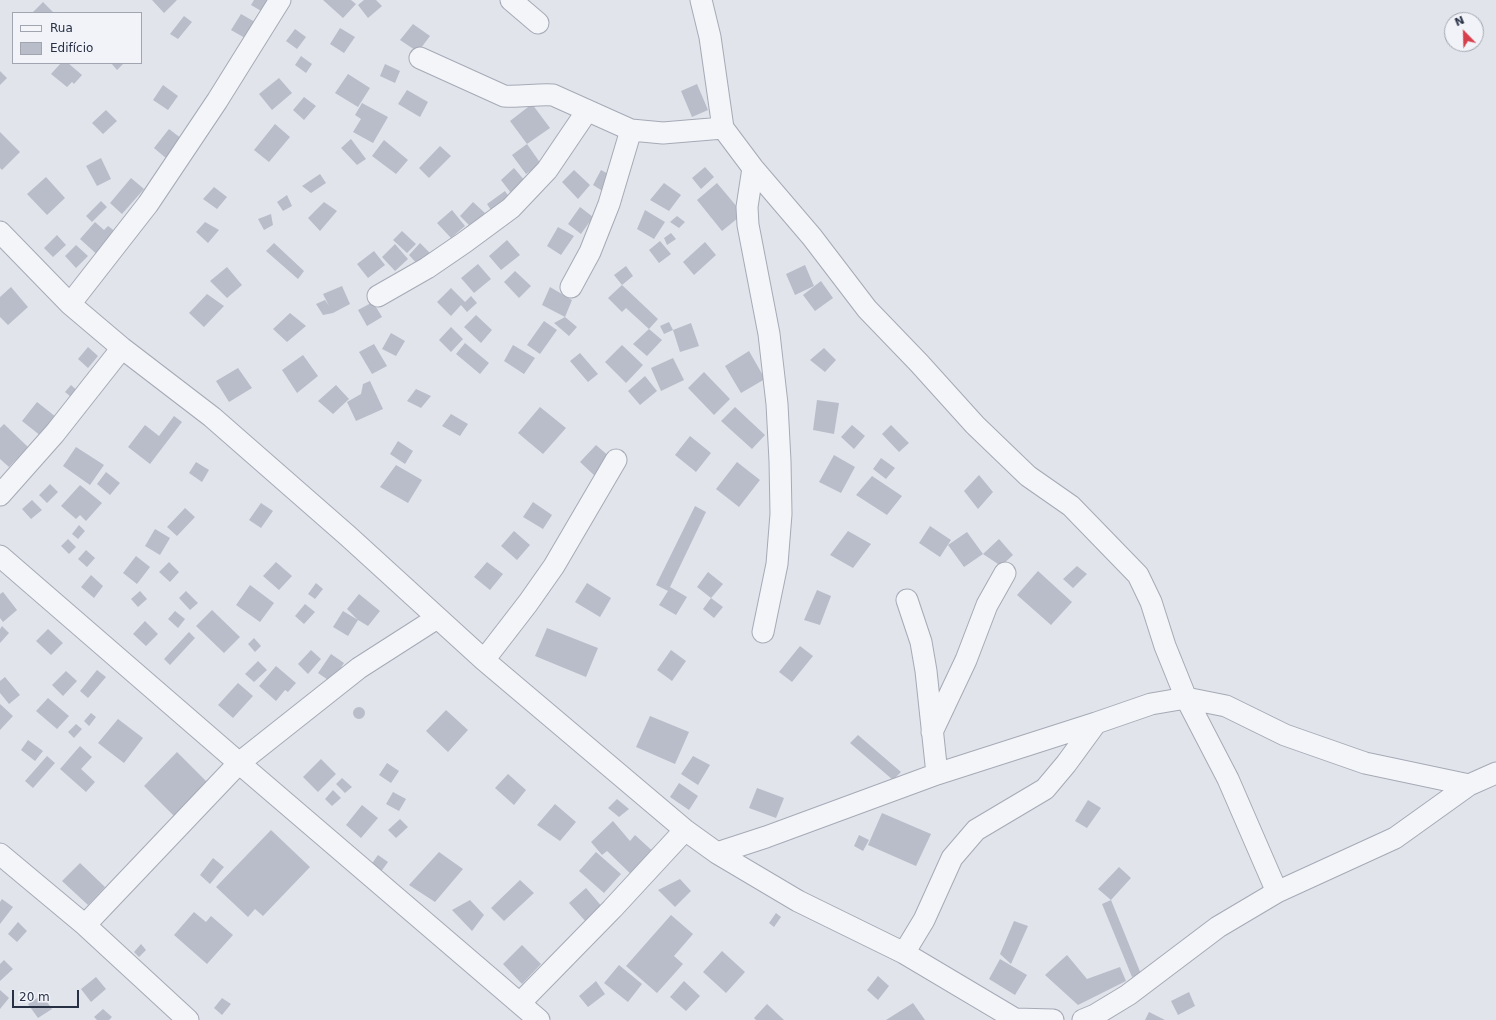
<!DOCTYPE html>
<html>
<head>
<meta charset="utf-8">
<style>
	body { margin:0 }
	#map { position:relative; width:1496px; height:1020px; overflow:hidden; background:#e1e4eb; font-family:"DejaVu Sans",sans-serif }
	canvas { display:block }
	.legend { position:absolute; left:12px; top:12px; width:130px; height:52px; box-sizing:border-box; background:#f1f3f8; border:1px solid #a1a5b0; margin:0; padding:5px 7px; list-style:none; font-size:12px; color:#283044 }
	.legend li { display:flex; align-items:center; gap:8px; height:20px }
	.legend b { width:20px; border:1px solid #a1a5b0 }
	.north { position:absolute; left:1444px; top:12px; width:40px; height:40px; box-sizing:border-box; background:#f1f3f8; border:1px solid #a1a5b0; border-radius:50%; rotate:337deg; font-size:11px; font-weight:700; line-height:16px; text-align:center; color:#283044 }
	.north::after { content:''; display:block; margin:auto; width:14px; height:18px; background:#d73f4c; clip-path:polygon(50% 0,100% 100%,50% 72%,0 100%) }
	.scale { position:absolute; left:12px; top:990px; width:67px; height:18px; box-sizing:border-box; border:2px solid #283044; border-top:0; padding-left:5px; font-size:12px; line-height:14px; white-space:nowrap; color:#283044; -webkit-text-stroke:3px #f1f3f8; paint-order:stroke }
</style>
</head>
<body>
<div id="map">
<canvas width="1496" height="1020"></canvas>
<ul class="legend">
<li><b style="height:5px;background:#f4f5f9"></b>Rua</li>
<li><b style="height:11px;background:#b8bdc9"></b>Edifício</li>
</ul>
<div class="north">N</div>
<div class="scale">20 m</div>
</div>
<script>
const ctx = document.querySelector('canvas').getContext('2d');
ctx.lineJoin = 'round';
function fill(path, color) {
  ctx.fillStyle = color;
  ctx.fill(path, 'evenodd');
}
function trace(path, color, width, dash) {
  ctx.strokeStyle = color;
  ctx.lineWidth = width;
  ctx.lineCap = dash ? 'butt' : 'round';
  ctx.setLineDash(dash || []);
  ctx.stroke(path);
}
fill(new Path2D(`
	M152 0H177L164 13Z
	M254 0H277L268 15 251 5Z
	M323 0H351L356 4 343 18Z
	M364 0H376L382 6 368 18 358 5Z
	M43 2 54 13H32Z
	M241 14 255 22 245 38 231 30Z
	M184 16 192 22 178 39 170 34Z
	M413 24 430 36 418 52 400 40Z
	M340 28 355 37 344 53 330 44Z
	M295 29 306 37 297 49 286 41Z
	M301 56 312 64 306 73 295 65Z
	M61 63H68L82 75 74 84 72 82 67 87 51 74Z
	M111 63H124L117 70Z
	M385 64 400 71 395 83 380 76Z
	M0 71 7 78 0 85Z
	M348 74 370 88 358 107 335 93Z
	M279 78 292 93 272 110 259 94Z
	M697 84 708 110 692 117 681 91Z
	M163 85 178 96 168 110 153 100Z
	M407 90 428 102 420 117 398 104Z
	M304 97 316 106 304 120 293 110Z
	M362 103 388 117 373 143 353 132 361 119 355 115Z
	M532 104 550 128 527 144 510 121Z
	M106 110 117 121 103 134 92 123Z
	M275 124 290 137 269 162 254 150Z
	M169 129 182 139 167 159 154 148Z
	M0 132 20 152 2 170 0 168Z
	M351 139 366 159 357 165 341 148Z
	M384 140 408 160 396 174 372 156Z
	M527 144 541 164 526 174 512 155Z
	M440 146 451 156 429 178 419 168Z
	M101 158 111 179 97 186 86 166Z
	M705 167 714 177 701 189 692 178Z
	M514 168 525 181 511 193 501 180Z
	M574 170 590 185 578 199 562 182Z
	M601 170 612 176 604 192 593 185Z
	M320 174 326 183 311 193 302 186Z
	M46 177 65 198 47 215 27 194Z
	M131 178 144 189 122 214 110 203Z
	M664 183 681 195 669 211 650 200Z
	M717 183 743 214 722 231 697 200Z
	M214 187 227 197 217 209 203 199Z
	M505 191 513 203 495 216 487 204Z
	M287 195 292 206 283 211 277 202Z
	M101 201 107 207 92 222 86 216Z
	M324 202 337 211 320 231 308 218Z
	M473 202 485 213 471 227 460 216Z
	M580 207 593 217 581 234 568 224Z
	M452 210 465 226 451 238 437 223Z
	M645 210 665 222 654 239 637 229Z
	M271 214 273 225 264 230 258 219Z
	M677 216 685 222 679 228 670 222Z
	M95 222 104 230 108 226 120 235 101 258 80 239Z
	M205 222 219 230 208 243 196 232Z
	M558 227 574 236 561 255 547 246Z
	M402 231 416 244 407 253 393 240Z
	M671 233 676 239 667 245 664 238Z
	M57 235 66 245 53 257 44 248Z
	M507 240 520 255 501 270 489 256Z
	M660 241 671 254 659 263 649 250Z
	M705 242 716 255 694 275 683 262Z
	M274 243 304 271 298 279 266 251Z
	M420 243 431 254 419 266 409 255Z
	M395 244 408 259 395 271 382 257Z
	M76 245 88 256 76 268 65 256Z
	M374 251 385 265 368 278 357 264Z
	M478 264 491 279 474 293 461 278Z
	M805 265 814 286 795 295 786 274Z
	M626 266 633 276 622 285 614 275Z
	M227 267 242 285 227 298 210 281Z
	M515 271 531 286 519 298 504 282Z
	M821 281 833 298 815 311 803 295Z
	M622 285 658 319 649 329 662 340 647 356 633 344 649 329 626 308 622 312 608 298Z
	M342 286 350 304 333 313 323 315 316 304 325 300 329 306 323 294Z
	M11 287 28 307 8 325 0 317V297Z
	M550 287 572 300 565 317 577 327 569 336 554 323 565 317 542 305Z
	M451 288 465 302 471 296 477 303 467 312 461 305 451 316 437 302Z
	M207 294 224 306 204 327 189 313Z
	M373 302 382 317 367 326 358 310Z
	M290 313 306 326 287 342 273 329Z
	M476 315 492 330 481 343 464 327Z
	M544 321 557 330 540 354 527 345Z
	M669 322 673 330 664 334 660 326Z
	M691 323 699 346 680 352 673 330Z
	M451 327 463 339 451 352 439 340Z
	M391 333 405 341 396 356 382 349Z
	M465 343 489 363 480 374 456 354Z
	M374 344 387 366 372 374 359 352Z
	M513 345 535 358 524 374 504 361Z
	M622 345 643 365 626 383 605 362Z
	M88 347 98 356 88 368 78 359Z
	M824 348 836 360 825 372 810 360Z
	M749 351 765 379 741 393 725 366Z
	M580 353 598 374 588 382 570 361Z
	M303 355 318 376 297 393 282 370Z
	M673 358 684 380 661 391 651 368Z
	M238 368 252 388 229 402 216 381Z
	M704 372 730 399 714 415 688 388Z
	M645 376 657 391 640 405 628 391Z
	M370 381 383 409 356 421 347 402 361 394 363 384Z
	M71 385 81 394 76 401 65 392Z
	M336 385 349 399 333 414 318 401Z
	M416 389 431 396 421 408 407 401Z
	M817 400 839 403 834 434 813 430Z
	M37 402 56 417 41 436 22 421Z
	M540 407 566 428 543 454 518 433Z
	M735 407 765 435 752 449 721 421Z
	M451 414 468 424 460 436 442 426Z
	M174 416 182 422 150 464 128 447 145 425 159 436Z
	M4 424 28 447 9 467 0 459V428Z
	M852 425 865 436 854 449 841 437Z
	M891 425 909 443 899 452 882 434Z
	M690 436 711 453 696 472 675 455Z
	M398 441 413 451 405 464 390 454Z
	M596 445 611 458 595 476 580 462Z
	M76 447 104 465 90 485 63 466Z
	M834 455 855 467 841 493 819 482Z
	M881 458 895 468 886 479 873 469Z
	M196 462 209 470 202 482 189 473Z
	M737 462 760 480 739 507 716 489Z
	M396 465 422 480 408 503 380 487Z
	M106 472 120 483 110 495 97 484Z
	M979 475 993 492 978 509 964 491Z
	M872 476 902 496 887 515 856 495Z
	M50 484 58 492 47 503 39 495Z
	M80 485 102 503 86 521 80 515 76 519 61 506Z
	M32 500 42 510 31 519 22 509Z
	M533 502 552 515 543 529 523 517Z
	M261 503 273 511 261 528 249 520Z
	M695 506 706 512 670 587 687 597 676 615 659 605 668 591 656 585Z
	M185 508 195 517 177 536 167 527Z
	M79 525 85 531 78 539 72 534Z
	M930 526 951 540 940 557 919 543Z
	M155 529 170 538 160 555 145 546Z
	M514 531 530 545 517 560 501 546Z
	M848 531 871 544 853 568 830 555Z
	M967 532 983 554 999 539 1013 555 1001 566 983 554 964 567 948 545Z
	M68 539 76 547 69 554 61 546Z
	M86 550 95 558 87 567 78 559Z
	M136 556 150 567 137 584 123 573Z
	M169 562 179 572 170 582 159 572Z
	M276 562 292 576 279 590 263 576Z
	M487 562 503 574 490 590 474 577Z
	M1077 566 1087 574 1073 588 1063 579Z
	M1038 571 1072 602 1051 625 1017 595Z
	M708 572 723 584 711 598 697 587Z
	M91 575 103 586 94 598 81 587Z
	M316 583 323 589 315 599 308 594Z
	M587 583 611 598 600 617 575 602Z
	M250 585 274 603 260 622 236 605Z
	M817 590 831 596 820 625 804 620Z
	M140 591 147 599 138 607 131 599Z
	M186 591 198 603 190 610 179 598Z
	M3 592 17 610 3 622 0 618V594Z
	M359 594 380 611 368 626 358 620 347 609Z
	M711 598 723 607 714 618 703 609Z
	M305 604 315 612 304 624 295 616Z
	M212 610 240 637 224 653 196 626Z
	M175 611 185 619 178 628 168 619Z
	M343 611 358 620 348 636 333 627Z
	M145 621 158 634 146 646 133 634Z
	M2 626 9 633 0 643V629Z
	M547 628 598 648 586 677 535 656Z
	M48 629 63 643 51 655 36 641Z
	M189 632 195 638 170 665 164 659Z
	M254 638 261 646 255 652 248 644Z
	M800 646 813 656 792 682 779 672Z
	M311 650 321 659 308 674 298 664Z
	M671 650 686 661 672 681 657 670Z
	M331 654 344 663 331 682 318 673Z
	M258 661 267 670 254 682 245 674Z
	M276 666 296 683 288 692 285 690 276 701 259 686Z
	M97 670 106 677 88 698 80 691Z
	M66 671 77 681 63 696 52 685Z
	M5 677 20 695 9 704 0 693V681Z
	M238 683 253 696 233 718 218 705Z
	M48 698 69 716 57 729 36 711Z
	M0 704 13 716 0 730Z
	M353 713a6 6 0 1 1 12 0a6 6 0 1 1-12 0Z
	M446 710 468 730 448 752 426 731Z
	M91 713 96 717 89 726 84 721Z
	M650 716 689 732 675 764 636 747Z
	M118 719 143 738 124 763 98 743Z
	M76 724 82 729 74 738 68 732Z
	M858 735 901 772 893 780 850 743Z
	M28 740 43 751 35 761 21 750Z
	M80 746 92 757 81 769 95 782 86 792 60 769Z
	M177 752 208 783 174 816 144 786Z
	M47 756 55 763 33 788 25 781Z
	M693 756 710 765 698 785 681 774Z
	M321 759 336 774 318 792 303 777Z
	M387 763 399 771 391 783 379 775Z
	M508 774 526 790 514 805 495 788Z
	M342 778 352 787 345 793 336 784Z
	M679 783 698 796 689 810 670 797Z
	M757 788 784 798 776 818 749 808Z
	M333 790 341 798 332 806 325 799Z
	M393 792 406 799 399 811 386 804Z
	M617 799 629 809 619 817 608 808Z
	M1088 800 1101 808 1087 828 1075 821Z
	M555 804 576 822 560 841 537 825Z
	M362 805 378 818 361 838 346 825Z
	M882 813 931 834 916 866 868 845Z
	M400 819 408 827 396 838 388 830Z
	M613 821 630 841 635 835 658 856 636 879 607 851 602 855 591 842Z
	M271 830 310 867 263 916 255 909 248 917 216 887Z
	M859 835 869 840 863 851 854 846Z
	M439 852 463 869 435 902 409 885Z
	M596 852 621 874 604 893 579 871Z
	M378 855 388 862 380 873 370 866Z
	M213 858 224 867 210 884 200 875Z
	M80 863 105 887 88 905 62 881Z
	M1119 867 1131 878 1111 900 1098 889Z
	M680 879 691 891 675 907 658 890Z
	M520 880 534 893 504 921 491 908Z
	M586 888 604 909 587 923 569 903Z
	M2 899 13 907 0 924V902Z
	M470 900 484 915 472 931 452 910Z
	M1111 900 1141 974 1132 977 1102 904Z
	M194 912 206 922 211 916 233 935 207 964 174 935Z
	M776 913 781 917 774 927 769 923Z
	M671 915 693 934 674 956 683 964 657 993 626 966Z
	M1014 921 1028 926 1011 964 1000 954Z
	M18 922 27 931 17 942 8 934Z
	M141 944 146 950 139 957 134 952Z
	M522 945 541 964 522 984 503 964Z
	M722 951 745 972 726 993 703 972Z
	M1067 955 1087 979 1120 967 1126 981 1078 1005 1045 975Z
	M1000 959 1027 975 1015 995 989 979Z
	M4 960 13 969 0 981V964Z
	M619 965 642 984 628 1002 604 983Z
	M878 976 889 986 878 1000 867 990Z
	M96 977 106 989 91 1002 81 989Z
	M596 981 605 994 588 1007 579 996Z
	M684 981 700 996 686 1011 670 997Z
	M0 990 9 998 0 1009Z
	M1189 992 1195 1006 1178 1015 1171 1001Z
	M42 995 52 1009 38 1018 28 1004Z
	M222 998 231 1004 222 1015 214 1008Z
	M913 1003 925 1020H886Z
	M767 1004 784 1020H756L754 1018Z
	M103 1009 112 1017 109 1020H97L94 1017Z
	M1149 1012 1165 1020H1145Z`), '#b8bdc9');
const street = new Path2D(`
	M511 0 538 23
	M701 0 710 37 723 128 753 168 812 237 867 309 919 363 975 425 1028 476 1071 506 1138 575 1151 602 1165 646 1186 698 1228 779 1277 892
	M420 58 504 96C521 97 537 94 553 95L631 130 663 133 723 128
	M753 168 747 207 748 225 769 334 777 404 780 461 781 514 777 564 763 632
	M0 232 70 304 122 348 212 417 348 536 484 660 685 830 717 853 798 901 904 953 1015 1019 1053 1020
	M571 287 590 252 609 204 631 130
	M378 296 427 268 465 242 511 208 547 170 587 111
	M70 304 148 204 217 101 280 0
	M0 495 55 433 122 348
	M0 556 239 763 539 1020
	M907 600 921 642 926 671 937 774
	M484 660 528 603 554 566 616 460
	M932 732 966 660 987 605 1005 573
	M717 853 766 837 937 774 1096 723
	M0 854 85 925 188 1020
	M85 925 239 763 359 668 437 618
	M904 953 924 920 952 858 976 830 1045 789 1066 764 1096 723 1151 704 1186 698 1226 706 1285 735 1365 763 1469 785
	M520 1003 612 909 685 830
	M1083 1020 1095 1015 1128 995 1218 927 1277 892 1395 838 1469 785 1496 773`);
trace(street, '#a6aab6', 23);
trace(street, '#f4f5f9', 21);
</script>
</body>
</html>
